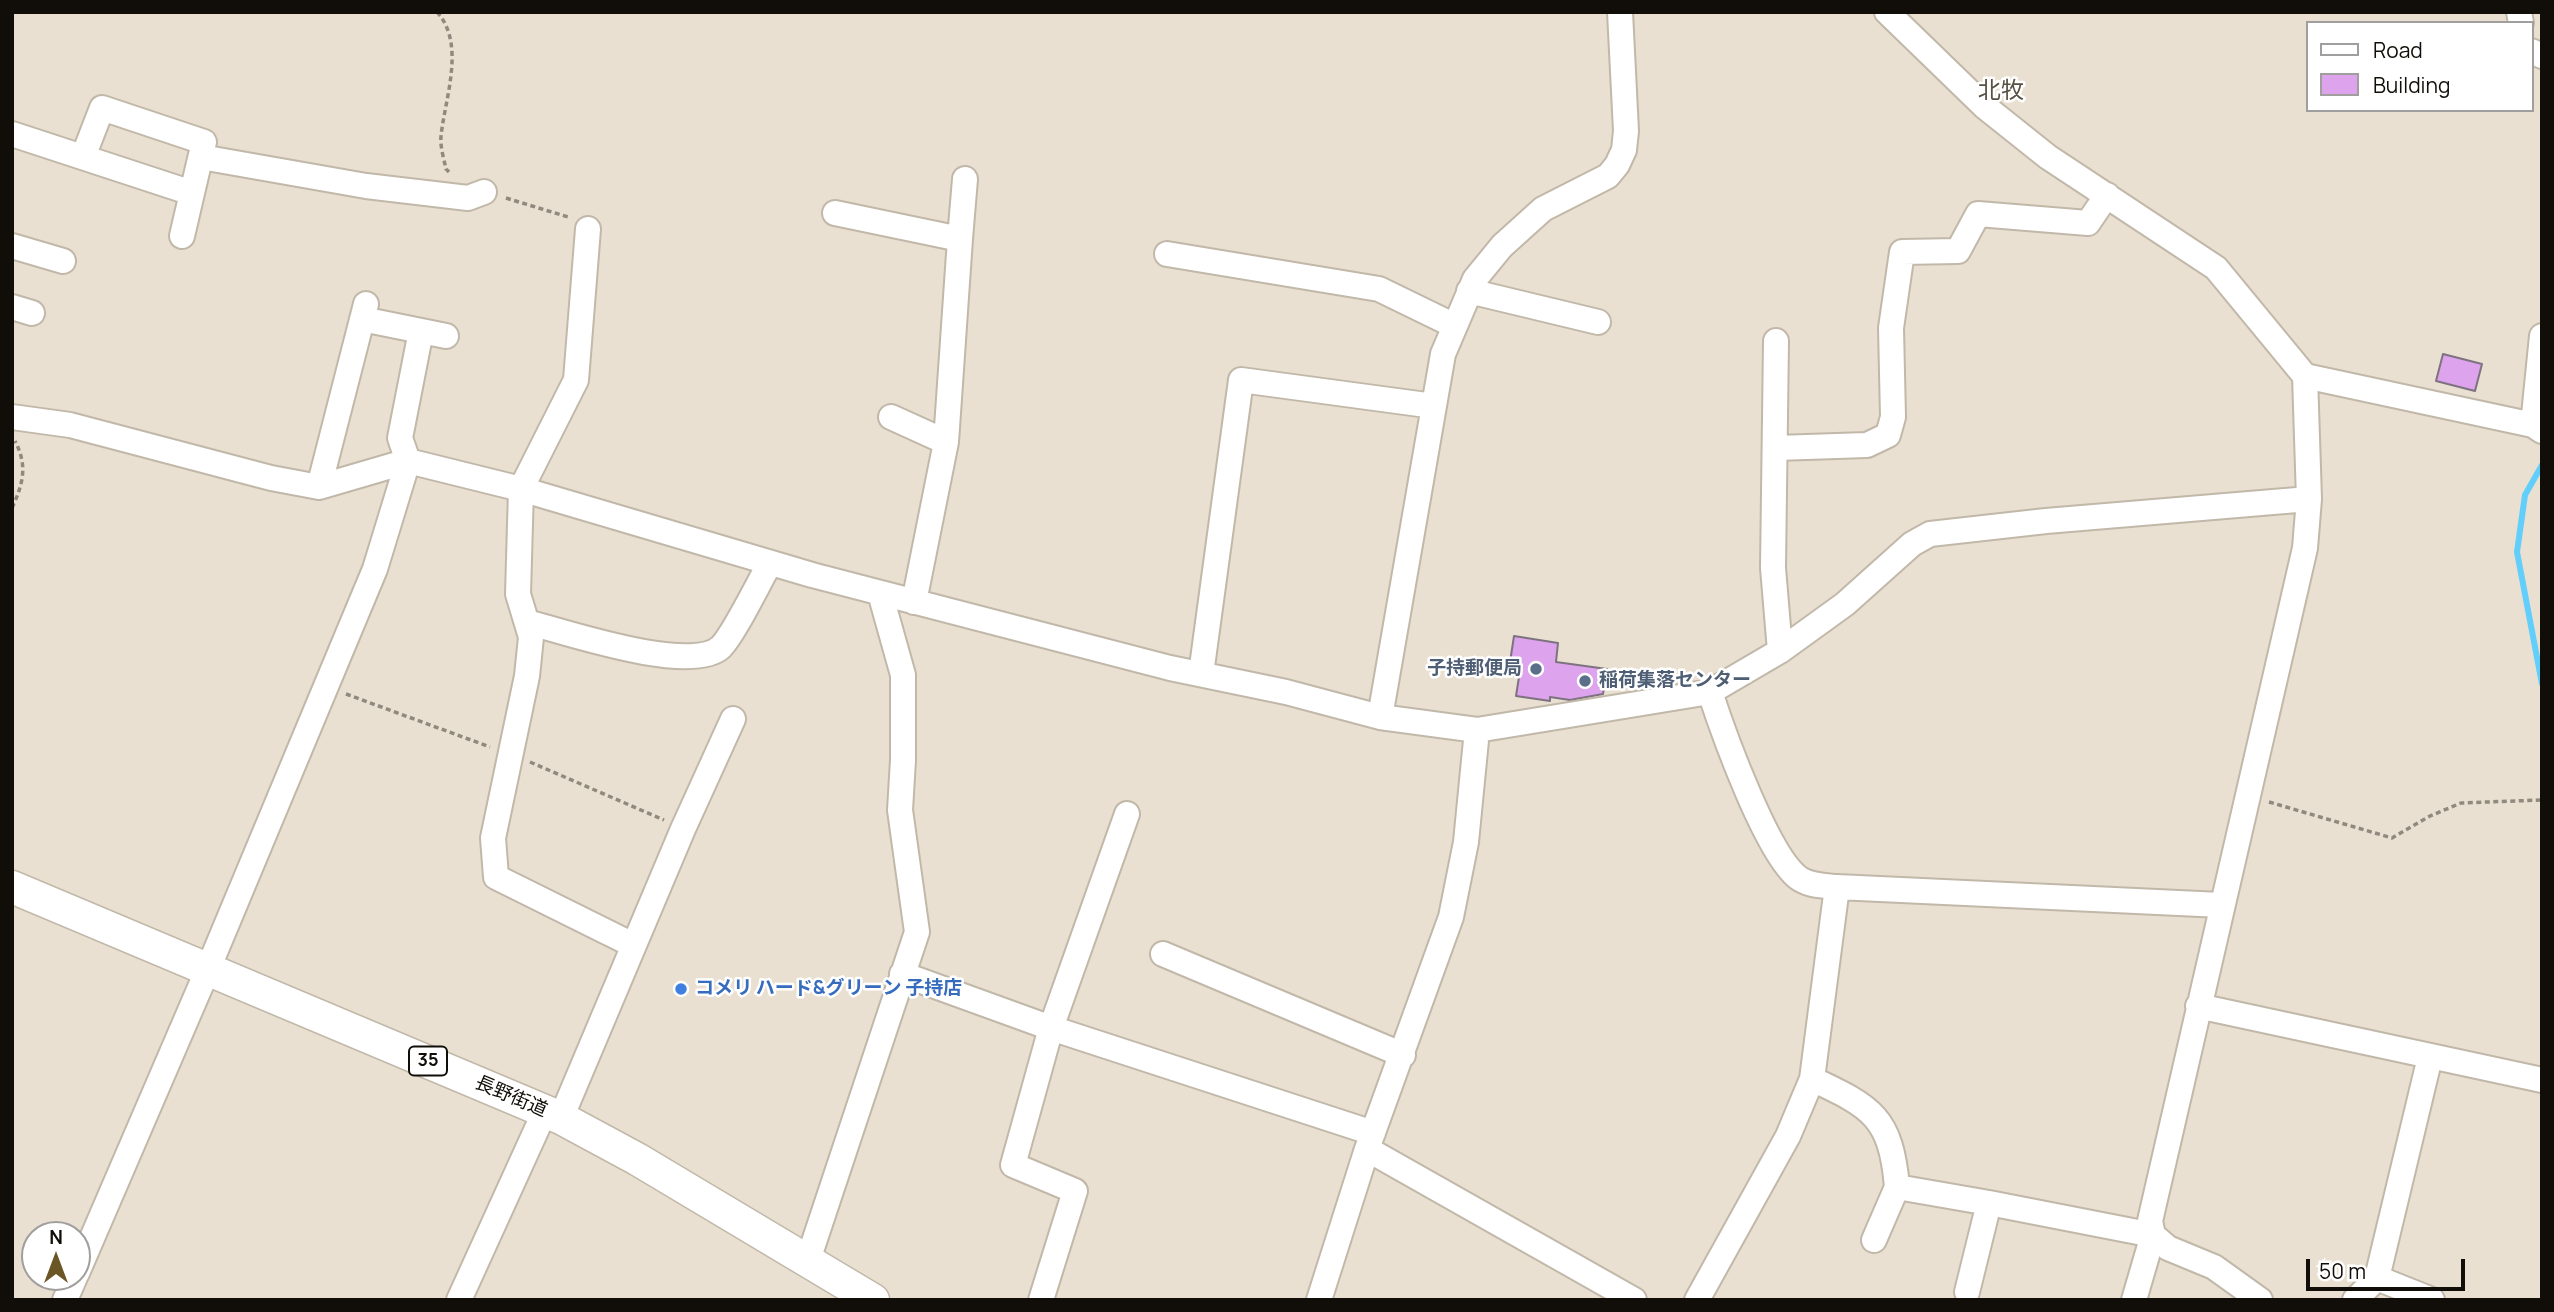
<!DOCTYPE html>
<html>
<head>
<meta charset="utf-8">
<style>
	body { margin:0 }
	#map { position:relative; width:2554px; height:1312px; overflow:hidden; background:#e9e0d1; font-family:Manrope,sans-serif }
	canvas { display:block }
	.frame { position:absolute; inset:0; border:14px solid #110e09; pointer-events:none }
	.legend { position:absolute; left:2306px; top:21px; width:228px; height:91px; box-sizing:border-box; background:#fff; border:2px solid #a09f9d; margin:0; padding:9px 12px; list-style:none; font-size:21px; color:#110e09 }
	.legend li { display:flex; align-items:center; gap:14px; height:35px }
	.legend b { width:35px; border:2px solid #a09f9d }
	.north { position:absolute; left:21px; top:1221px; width:70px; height:70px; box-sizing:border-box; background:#fff; border:2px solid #a09f9d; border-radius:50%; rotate:0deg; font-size:19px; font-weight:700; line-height:28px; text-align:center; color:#110e09 }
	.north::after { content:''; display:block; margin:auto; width:24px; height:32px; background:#6a5725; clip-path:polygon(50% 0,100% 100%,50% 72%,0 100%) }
	.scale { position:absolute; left:2306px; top:1259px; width:159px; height:32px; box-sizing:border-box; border:4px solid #110e09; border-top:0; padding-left:9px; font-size:21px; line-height:24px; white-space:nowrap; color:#110e09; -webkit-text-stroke:5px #fff; paint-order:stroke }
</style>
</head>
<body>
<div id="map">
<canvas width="2554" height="1312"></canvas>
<div class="frame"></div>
<ul class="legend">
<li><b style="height:9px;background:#fff"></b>Road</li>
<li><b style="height:19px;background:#dda3ec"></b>Building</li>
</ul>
<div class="north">N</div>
<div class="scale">50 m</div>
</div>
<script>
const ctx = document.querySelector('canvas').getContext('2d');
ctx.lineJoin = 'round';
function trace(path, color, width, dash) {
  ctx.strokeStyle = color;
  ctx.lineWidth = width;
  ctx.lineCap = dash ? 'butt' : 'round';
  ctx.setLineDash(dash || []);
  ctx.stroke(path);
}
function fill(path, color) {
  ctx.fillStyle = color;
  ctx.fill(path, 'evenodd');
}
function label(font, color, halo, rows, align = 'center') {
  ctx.font = font + ' Manrope,"Noto Sans JP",sans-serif';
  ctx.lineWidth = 5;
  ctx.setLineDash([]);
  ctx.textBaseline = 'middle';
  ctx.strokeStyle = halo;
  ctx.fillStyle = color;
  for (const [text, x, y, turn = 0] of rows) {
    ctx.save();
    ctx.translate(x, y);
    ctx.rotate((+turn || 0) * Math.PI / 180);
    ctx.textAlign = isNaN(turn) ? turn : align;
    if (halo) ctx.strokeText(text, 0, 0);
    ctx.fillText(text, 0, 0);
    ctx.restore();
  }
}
trace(new Path2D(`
	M2542 465 2525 495 2517 552 2542 684`), '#62cefb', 6);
const building = new Path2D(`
	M2443 354 2482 364 2475 391 2436 381Z
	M1514 636 1558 643 1556 662 1607 669 1603 694 1570 700 1550 697V701L1516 696 1519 677 1508 675Z`);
fill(building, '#dda3ec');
trace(building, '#7d7380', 2);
const minor = new Path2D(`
	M1887 12 1984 106 2048 157 2216 268 2305 376 2533 425 2542 431
	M2519 12 2521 23
	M2531 51 2542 56
	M12 134 192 193 204 142 102 108 83 157
	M201 157 366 186 468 198 484 192
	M835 213 960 239 965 179
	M588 229 576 380 521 489 518 594 531 637 527 676 493 838 496 877 633 945
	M182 236 192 193
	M12 246 63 261
	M1167 254 1379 289 1455 326
	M1469 291 1598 322
	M12 307 32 313
	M362 319 446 336
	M1776 341 1773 568 1780 651
	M12 417 70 425 271 478 319 487 408 461 521 489 812 575 1170 668 1286 692 1380 717 1477 730 1710 692 1780 651 1845 604 1912 544 1930 534 2046 521 2309 499
	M891 417 946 442 960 239
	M2533 425 2542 336
	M1776 448 1867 445 1888 435 1893 417 1891 328 1902 252 1958 251 1978 214 2088 223 2107 195
	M319 487 366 304
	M914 602 946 442
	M527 622C565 632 692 675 721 647 734 634 759 582 770 563
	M1201 674 1241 380 1434 406
	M1710 692C1723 732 1768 858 1800 879 1811 886 1825 886 1837 887L2221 905
	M1380 717 1443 354 1455 326 1475 279 1502 246 1543 209 1608 176 1617 165 1624 150 1626 131 1620 12
	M1163 954 1403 1055
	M902 974 1051 1028 1373 1133
	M2198 1006 2542 1080
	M1812 1079C1872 1107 1891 1117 1897 1187L1989 1203
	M561 1118 683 829 733 719
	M1367 1149 1634 1300
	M1874 1240 1897 1187
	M808 1260 917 932 900 810 903 760V675L880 593
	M77 1273 208 969 375 569 408 461 400 438 421 331
	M2377 1278 2432 1300
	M1967 1292 1989 1203 2153 1235 2134 1300
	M65 1300 75 1277
	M459 1300 545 1111
	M1041 1300 1075 1191 1013 1165 1051 1028 1127 814
	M1319 1300 1367 1149 1451 917 1466 842 1477 730
	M1697 1300 1788 1136 1812 1079 1837 887
	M2260 1300 2214 1267 2168 1248 2153 1235 2150 1221 2305 548 2309 499 2305 376
	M2355 1300 2377 1278 2430 1057`);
const major = new Path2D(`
	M12 887 561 1118 637 1159 873 1300`);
trace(minor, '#c1b8a9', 28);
trace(major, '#c1b8a9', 35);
trace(new Path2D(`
	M437 12C466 44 445 98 441 136 440 147 444 159 446 169L449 172
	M506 198 568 217
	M12 508C23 484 28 466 15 441
	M346 694 490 747
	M530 762 664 820
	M2269 802 2392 838 2430 816 2461 803 2542 800`), '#90897e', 3.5, [5, 3.5]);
trace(minor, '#fff', 24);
trace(major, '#fff', 32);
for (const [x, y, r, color] of [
	[1536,669,7,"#5c6f8a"],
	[1585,681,7,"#5c6f8a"],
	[681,989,7,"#3f7fe0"]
]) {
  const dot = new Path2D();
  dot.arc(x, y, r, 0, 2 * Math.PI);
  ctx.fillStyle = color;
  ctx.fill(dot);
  trace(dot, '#fff', 2.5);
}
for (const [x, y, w] of [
	[428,1061,38]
]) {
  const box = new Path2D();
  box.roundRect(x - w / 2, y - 14.5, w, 29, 5);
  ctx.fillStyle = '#fff';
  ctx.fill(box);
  trace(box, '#110e09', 2);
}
label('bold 18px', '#110e09', null, [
	["35",428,1061]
]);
label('bold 19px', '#4e5e75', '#fff', [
	["子持郵便局",1522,669],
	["稲荷集落センター",1599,681,"left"]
], 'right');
label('bold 19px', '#366cbe', '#fff', [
	["コメリ ハード&グリーン 子持店",695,989]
], 'left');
label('19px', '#110e09', '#fff', [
	["長野街道",511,1097,23]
]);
label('23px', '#575043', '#fff', [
	["北牧",2001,92]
]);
</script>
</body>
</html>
